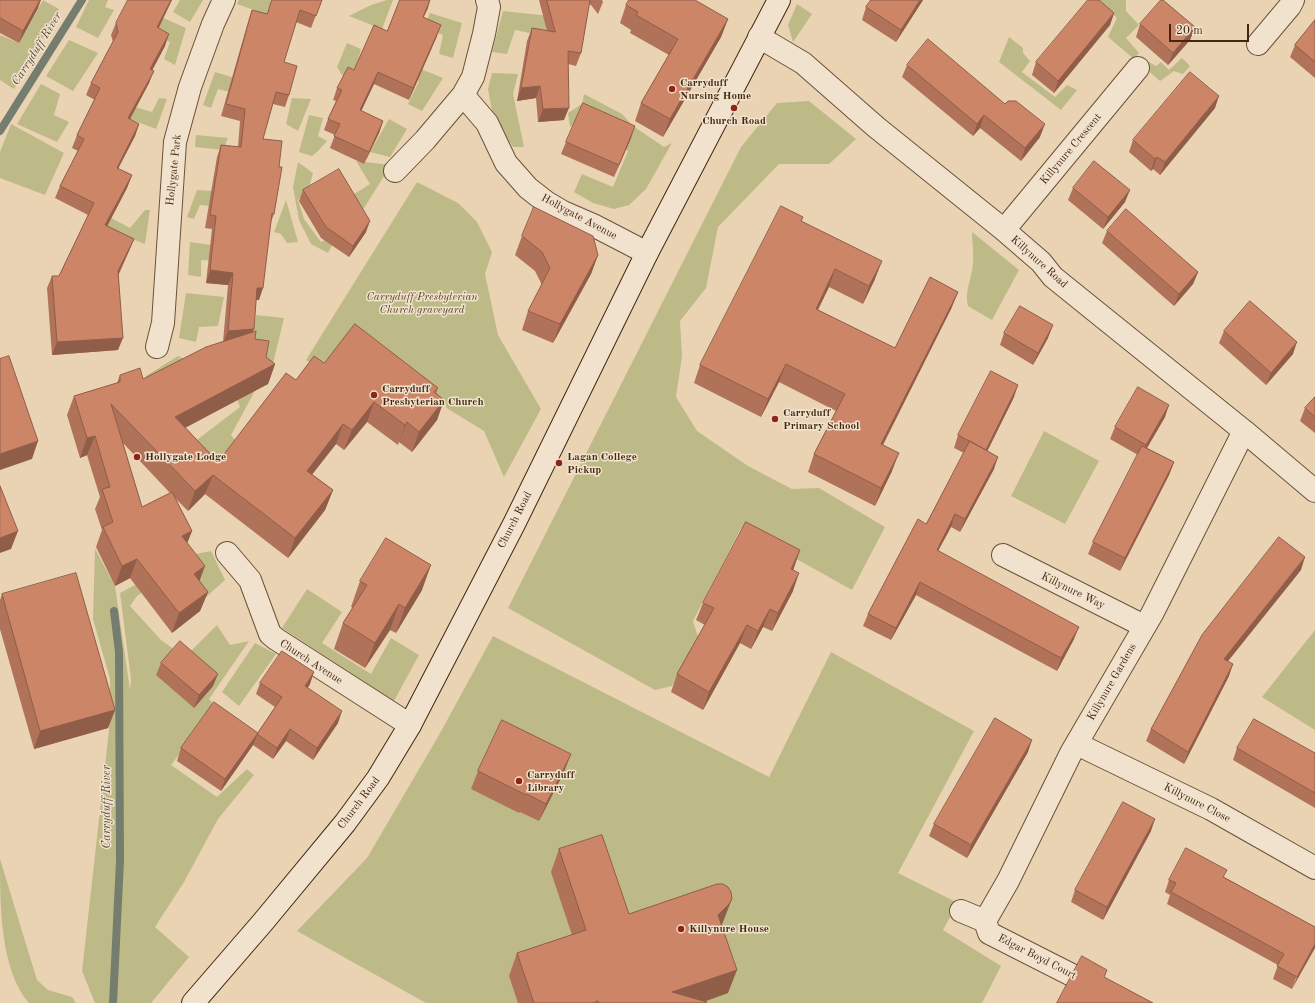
<!DOCTYPE html>
<html>
<head>
<meta charset="utf-8">
<style>
	body { margin:0 }
	#map { position:relative; width:1315px; height:1003px; overflow:hidden; background:#e9d3b3; font-family:"Old Standard TT",serif }
	canvas { display:block }
	.scale { position:absolute; left:1169px; top:24px; width:80px; height:18px; box-sizing:border-box; border:2px solid #41270e; border-top:0; padding-left:5px; font-size:12px; line-height:14px; white-space:nowrap; color:#41270e; -webkit-text-stroke:3px #f1e2ce; paint-order:stroke }
</style>
</head>
<body>
<div id="map">
<canvas width="1315" height="1003"></canvas>
<div class="scale">20 m</div>
</div>
<script>
const ctx = document.querySelector('canvas').getContext('2d');
ctx.lineJoin = 'round';
function fill(path, color) {
  ctx.fillStyle = color;
  ctx.fill(path, 'evenodd');
}
function trace(path, color, width, dash) {
  ctx.strokeStyle = color;
  ctx.lineWidth = width;
  ctx.lineCap = dash ? 'butt' : 'round';
  ctx.setLineDash(dash || []);
  ctx.stroke(path);
}
function label(font, color, halo, rows, align = 'center') {
  ctx.font = font + ' "Old Standard TT",serif';
  ctx.lineWidth = 3;
  ctx.setLineDash([]);
  ctx.textBaseline = 'middle';
  ctx.strokeStyle = halo;
  ctx.fillStyle = color;
  for (const [text, x, y, turn = 0] of rows) {
    ctx.save();
    ctx.translate(x, y);
    ctx.rotate((+turn || 0) * Math.PI / 180);
    ctx.textAlign = isNaN(turn) ? turn : align;
    if (halo) ctx.strokeText(text, 0, 0);
    ctx.fillText(text, 0, 0);
    ctx.restore();
  }
}
fill(new Path2D(`
	M43 0 59 9 14 89 0 80V35L19 43Z
	M89 0H108L105 7 114 10 98 38 76 27Z
	M180 0H203L190 22 173 12Z
	M239 0H269L287 9 279 19 237 4Z
	M387 0H393L382 29 349 16 371 5Z
	M1098 0H1126V11L1139 25 1126 38 1139 53 1134 59 1108 37 1117 18Z
	M797 4 812 14 793 42 788 25Z
	M503 11 549 16 545 36 515 30 507 54 492 52Z
	M430 13 462 23 453 58 439 54 443 35 424 27Z
	M159 16 186 28 175 65 164 59 170 42 152 35Z
	M1009 37 1023 48V53L1030 61 1022 72 1055 97 1067 85 1077 90 1061 110 999 62Z
	M69 40 98 53 73 91 46 76Z
	M347 43 361 49 353 80 342 75 337 67Z
	M1182 58 1190 66 1183 74 1174 71 1160 81 1144 67 1149 62 1156 66 1161 62 1169 70Z
	M411 65 443 78 422 111 408 104 419 81 404 75Z
	M215 72 242 80 238 94 218 89 211 108 203 105Z
	M492 73 518 74 513 94 524 147H513L493 116 488 89Z
	M41 84 60 94 54 115 69 122 57 142 17 124Z
	M584 94 622 114 633 126 664 147 672 143 646 189 629 205 614 209 593 203 574 192 582 174 613 187 628 151 611 141 591 112 570 127 568 113 582 104Z
	M159 98 167 99 156 129 122 116 128 105 152 112Z
	M292 98 311 99 298 131 286 124Z
	M809 101 856 139 829 164H779L718 227 706 288 680 321 682 356 676 397 697 431 748 466 792 489 819 488 885 527 852 590 741 528 693 621 698 637 672 686 655 690 508 608 741 147 777 103Z
	M309 115 323 118 318 136 327 141 317 152 312 156 299 152Z
	M389 119 407 129 390 157 370 152Z
	M11 124 64 153 45 195 0 178V152Z
	M196 135 228 138 223 150 195 147Z
	M356 161 391 165 361 213 351 196 370 184Z
	M298 162 313 173 308 191 298 200 304 219 321 242 339 233 328 253 311 244 299 220 293 187Z
	M417 182 458 203 477 222 492 252 485 274 498 335 541 409 504 477 484 431 448 409 436 396 348 335 319 368 306 360Z
	M197 190 229 192 224 207 200 205 194 219 187 217Z
	M286 200 298 242 287 243 281 234 274 232Z
	M145 210H150L145 244 91 223 102 213 130 228Z
	M972 232 1019 270 992 320 968 306C964 292 972 278 973 263 974 253 972 242 972 232Z
	M190 242 226 247V261L201 260V277L188 275Z
	M186 293 224 297 218 326 199 327 196 342 179 338Z
	M256 315 284 318 270 376 250 358Z
	M178 356 237 383 257 387 231 435 235 440 215 467 189 446 240 407 233 390H151L146 376Z
	M1044 431 1099 461 1065 524 1011 496Z
	M95 549 115 586 130 690 131 679 120 593 191 555 211 551 225 580 204 599 183 562 137 596 130 606 161 640 185 657 217 625 230 645 249 641 209 699 216 706 171 765 217 797 247 769 254 775 218 819 184 882 155 927 189 957 151 1003H95L82 971 109 730 110 679 93 619Z
	M307 589 342 612 322 643 371 674 391 638 419 655 394 701 282 628Z
	M1315 630V730L1262 697Z
	M493 636 769 777 831 652 974 731 898 873 958 903 943 930 1001 966 982 1003H426L297 931 367 858 439 735Z
	M255 643 276 654 239 706 222 692Z
	M0 859 37 980 48 990 72 997 76 1003H29C0 970 0 904 0 859Z`), '#beba88');
trace(new Path2D(`
	M0 131 82 0
	M113 1003 120 861 119 652 114 611`), '#757d6f', 8);
const street = new Path2D(`
	M487 0 489 7 484 34 473 77 463 95 487 123 506 163 528 188 546 202 563 212 593 225 647 253
	M759 37 803 63 876 127 1004 230 1041 262 1053 277 1244 431 1315 491
	M1258 44 1290 6 1293 0
	M395 171 425 140 463 95
	M1004 230 1138 68
	M157 347 163 323 175 142 190 87 213 24 224 0
	M227 553 250 580 270 634 276 639 410 725
	M1003 555 1144 626
	M1077 744 1211 809 1315 868
	M961 911 985 921
	M1127 1003 989 933 985 921 1008 881 1071 753 1152 614 1244 431`);
const secondary = new Path2D(`
	M193 1003 263 922 345 823 378 778 410 725 514 524 647 253 779 0`);
trace(street, '#6b5237', 24);
trace(secondary, '#41270e', 24);
trace(street, '#f1e2ce', 22);
trace(secondary, '#f1e2ce', 22);
fill(new Path2D(`
	M0 0 38 8 19 43 0 33Z
	M322 0 311 28 296 22 284 62 289 95 285 107 273 104 263 139 274 214 271 222 259 300H256L254 329 253 332 255 339 266 357 275 364 268 384 185 427 218 462 296 380 324 363 438 388 436 393 444 400 437 420 412 452 399 442 398 445 367 422 344 450 336 444 312 474 333 490 325 510 288 558 205 494 188 511 175 498 192 531 187 543 199 581 208 592 200 611 172 633 130 578 115 586 96 547 102 530 95 509 100 497 87 455 80 458 67 415 74 396 117 383 120 375 143 379 223 342 228 285 206 283 212 229 205 228 217 157 221 145 238 147 240 121 221 116 248 22 252 10 267 14ZM123 443 170 493 142 507Z
	M539 0H602L603 2 598 14 591 5 589 4 581 53 576 66 568 64 564 120 538 122 536 98 517 101 527 41 532 28 547 31Z
	M923 0 896 42 862 20 866 7Z
	M626 5 728 19 721 37 663 137 635 121 641 103 669 55 630 33 631 30 620 23Z
	M428 8 423 17 437 36 409 100 374 84 361 111 383 121 379 133 364 164 330 148 335 135 324 130 328 119 336 101 333 100 337 88 354 70 387 31Z
	M1114 13 1110 25 1054 93 1032 75 1036 62Z
	M1315 20V78L1290 57 1295 45Z
	M116 23 158 28 165 46 152 70 149 83 130 119 139 124 135 136 118 169 132 175 127 188 107 226 134 239 129 251 119 274 118 350 52 355 47 288 52 276H59L88 215 55 198 60 186 78 151 72 148 77 135 95 100 86 95 91 83 113 42 111 35Z
	M1140 24 1195 27 1190 40 1168 65 1136 37Z
	M907 65 1005 104 1040 137 1021 161 980 128 973 136 902 77Z
	M1215 108 1160 175 1153 169 1151 171 1129 152 1133 140Z
	M631 138 614 177 561 154 566 142Z
	M1073 188 1125 202 1103 229 1068 200Z
	M303 190 366 232 349 257 321 238 299 201Z
	M802 221 875 279 863 304 829 287 818 310 895 348 958 292 951 309 883 445 892 471 875 506 808 472 814 454 836 411 779 382 761 417 694 383 700 365Z
	M1107 231 1198 272 1193 284 1174 306 1102 243Z
	M522 236 598 255 591 274 553 343 522 330 528 311 542 285 535 271 515 255Z
	M1224 331 1293 354 1266 385 1219 343Z
	M1004 333 1048 338 1033 365 1000 345Z
	M1014 397 987 451 994 469 960 532 951 527 938 551 1074 639 1057 671 916 595 891 640 863 626 868 614 926 524 964 453 954 448 958 435Z
	M1315 397V433L1300 421 1305 408Z
	M1165 417 1147 448 1174 462 1169 475 1120 571 1088 554 1093 542 1138 455 1110 439 1115 427Z
	M794 568 793 570V591L772 631 763 627 751 649 740 643 703 710 671 692 677 674 705 625 696 620 703 603Z
	M1301 570 1228 661 1229 676 1184 764 1146 741 1151 729Z
	M360 581 422 590 396 633 390 630 365 668 334 649 343 623 353 608 351 607Z
	M2 594 115 710 108 728 34 749 0 629V600Z
	M161 663 213 686 194 708 156 675Z
	M260 683 310 684 308 688 338 723 313 760 286 741 273 759 253 745 221 791 177 761 181 748 257 734 275 707 256 694Z
	M1237 748 1315 753V808L1233 760Z
	M1028 752 967 858 929 836 934 824Z
	M478 771 564 772 539 821 520 812 519 813 471 789Z
	M1151 831 1103 920 1071 902 1075 890Z
	M559 849 629 914 722 925 728 993 704 1002 707 1003H518L509 976 517 953 572 935 551 872Z
	M1224 877 1315 927 1292 989 1273 979 1278 965 1167 904 1170 895 1165 892 1169 880Z`), '#b07259');
fill(new Path2D(`
	M40 0H41L38 8 19 43 23 31Z
	M171 0H172L153 40 157 27Z
	M430 0 428 8 418 29 423 17Z
	M920 0H923L896 42 901 30Z
	M1114 13 1110 25 1054 93 1058 81Z
	M728 19 721 37 663 137 670 119Z
	M441 25 437 36 409 100 413 88Z
	M1195 27 1190 40 1168 65 1173 53Z
	M169 34 165 46 146 82 150 69Z
	M154 71 149 83 124 130 128 118Z
	M378 72 374 84 356 122 360 110Z
	M540 86 536 98 517 101 521 88Z
	M1219 96 1215 108 1160 175 1165 162Z
	M569 108 564 120 538 122 543 109Z
	M984 115 980 128 973 136 977 124Z
	M383 121 379 133 364 164 369 152Z
	M139 124 135 136 112 180 117 168Z
	M1045 124 1040 137 1021 161 1025 148Z
	M635 126 631 138 614 177 619 165Z
	M1157 157 1153 169 1151 171 1155 159Z
	M132 175 127 188 101 238 105 225Z
	M1130 190 1125 202 1103 229 1108 217Z
	M370 221 366 232 349 257 353 246Z
	M134 239 129 251 114 283 118 271Z
	M598 255 591 274 553 343 560 324Z
	M882 261 875 279 863 304 869 286Z
	M835 269 829 287 809 327 816 309Z
	M210 270 233 273 228 285 206 283Z
	M1198 272 1193 284 1174 306 1179 294Z
	M257 288H263L259 300H253Z
	M958 292 951 309 874 462 881 444Z
	M1053 325 1048 338 1033 365 1038 353Z
	M254 329 249 341 223 343 228 331Z
	M123 338 118 350 52 355 57 342Z
	M1297 342 1293 354 1266 385 1271 373Z
	M275 364 268 384 168 437 175 417Z
	M786 364 779 382 761 417 768 399Z
	M1018 385 1014 397 982 462 986 450Z
	M444 400 437 420 412 452 419 432Z
	M374 402 367 422 344 450 352 430Z
	M1169 405 1165 417 1141 458 1146 445Z
	M407 422 399 442 398 445 405 425Z
	M343 424 336 444 300 490 307 471Z
	M95 436 87 455 80 458 87 438Z
	M38 441 32 459 0 470V454Z
	M899 453 892 471 875 506 881 488Z
	M998 457 994 469 960 532 965 519Z
	M1174 462 1169 475 1120 571 1125 558Z
	M213 475 205 494 188 511 195 491Z
	M333 490 325 510 288 558 295 538Z
	M955 514 951 527 932 562 937 550Z
	M18 531 11 549 0 553V538Z
	M192 531 184 551 182 536Z
	M800 550 794 568 784 587 791 569Z
	M1305 557 1301 570 1220 671 1224 659Z
	M137 559 130 578 115 586 122 566Z
	M431 565 422 590 396 633 405 608Z
	M205 566 198 585 194 574Z
	M799 573 793 591 772 631 778 613Z
	M920 582 916 595 891 640 896 628Z
	M208 592 200 611 172 633 179 613Z
	M399 604 390 630 365 668 375 643Z
	M770 609 763 627 751 649 758 631Z
	M747 625 740 643 703 710 709 692Z
	M1079 627 1074 639 1057 671 1061 658Z
	M1233 664 1229 676 1184 764 1188 752Z
	M314 672 310 684 301 697 305 686Z
	M218 674 213 686 194 708 199 695Z
	M115 710 108 728 34 749 40 731Z
	M342 711 338 723 313 760 317 748Z
	M290 729 286 741 273 759 277 748Z
	M258 733 253 745 221 791 225 779Z
	M1032 740 1028 752 967 858 971 845Z
	M571 754 564 772 539 821 546 804Z
	M1155 819 1151 831 1103 920 1107 907Z
	M732 899 723 922 721 927 718 915Z
	M1315 944V948L1292 989 1297 977Z
	M737 970 728 993 699 1003 672 992Z`), '#905d49');
const building = new Path2D(`
	M0 0H40L23 31 0 18Z
	M128 0H171L157 27 169 34 150 69 154 71 128 118 139 124 117 168 132 175 105 225 134 239 118 271 123 338 57 342 52 276H59L94 203 60 186 84 139 77 135 100 88 91 83 118 32 116 23Z
	M272 0H322L316 16 300 10 284 62 297 66 289 95 276 92 263 139 282 141 279 167H282L274 214 272 213 263 288H257L254 329 228 331 233 273 210 270 216 216 210 215 221 145 241 147 245 109 226 104 252 10 267 14Z
	M400 0H430L423 17 441 25 413 88 378 72 360 110 383 121 369 152 334 136 340 124 328 119 342 90 337 88 348 67 354 70 374 25 387 31Z
	M547 0H590L581 53 568 51 569 108 543 109 540 86 521 88 532 28 555 32Z
	M629 0H695L728 19 670 119 641 103 678 39 636 15 638 12 626 5Z
	M871 0H920L901 30 866 7Z
	M1088 0H1099L1114 13 1058 81 1036 62Z
	M1161 0H1163L1195 27 1173 53 1140 24Z
	M1315 20V62L1295 45Z
	M928 39 1005 104 1008 101H1016L1045 124 1025 148 984 115 977 124 907 65Z
	M1190 72 1219 96 1165 162 1157 157 1155 159 1133 140Z
	M583 103 635 126 619 165 566 142Z
	M1094 161 1130 190 1108 217 1073 188Z
	M339 169 370 221 353 246 326 227 303 190Z
	M781 206 803 217 801 221 882 261 869 286 835 269 816 309 895 348 930 277 958 292 881 444 899 453 881 488 814 454 845 394 786 364 768 399 700 365Z
	M534 207 593 236 598 255 560 324 528 311 550 268 542 252 522 236Z
	M1126 209 1198 272 1179 294 1107 231Z
	M1250 301 1297 342 1271 373 1224 331Z
	M1020 306 1053 325 1038 353 1004 333Z
	M355 324 438 388 434 392 444 400 419 432 407 422 405 425 374 402 352 430 343 424 307 471 333 490 295 538 213 475 195 491 111 404 142 507 172 492 192 531 182 536 205 566 194 574 208 592 179 613 137 559 122 566 103 527 113 522 102 489 110 487 95 436 87 438 74 396 120 382V375L140 368 143 379 206 347 256 331 255 339 269 341 266 357 275 364 175 417 218 462 286 373 296 380 314 356 324 363Z
	M9 356 38 441 0 454V359Z
	M991 371 1018 385 986 450 958 435Z
	M1138 387 1169 405 1146 445 1115 427Z
	M1315 397V417L1305 408Z
	M970 441 998 457 965 519 955 514 937 550 1079 627 1061 658 920 582 896 628 868 614 918 519 926 524Z
	M1142 446 1174 462 1125 558 1093 542Z
	M0 486 18 531 0 538Z
	M746 522 800 550 791 569 799 573 778 613 770 609 758 631 747 625 709 692 677 674 714 608 703 603Z
	M1279 537 1305 557 1224 659 1233 664 1188 752 1151 729 1202 635Z
	M386 538 431 565 405 608 399 604 375 643 343 623 367 585 360 581Z
	M76 573 115 710 40 731 2 594Z
	M180 641 218 674 199 695 161 663Z
	M282 651 314 672 305 686 342 711 317 748 290 729 277 748 257 734 282 697 260 683Z
	M214 702 258 733 225 779 181 748Z
	M995 718 1032 740 971 845 934 824Z
	M1254 719 1315 753V793L1237 748Z
	M502 720 571 754 546 804 527 794 526 795 478 771Z
	M1123 802 1155 819 1107 907 1075 890Z
	M602 835 629 914 717 884H723L728 887 731 892 732 899 729 904 718 915 737 970 672 992 707 1002 705 1003H599L598 1001 593 1003H534L517 953 586 930 559 849Z
	M1186 848 1227 870 1223 877 1315 927V944L1297 977 1277 966 1284 954 1171 892 1176 883 1169 880Z
	M1082 956 1107 970 1104 977 1153 1003H1057Z`);
fill(building, '#cd8568');
trace(building, '#905d49', 1);
for (const [x, y, r, color] of [
	[672,89,4,"#8f2418"],
	[734,108,4,"#8f2418"],
	[374,395,4,"#8f2418"],
	[775,419,4,"#8f2418"],
	[137,457,4,"#8f2418"],
	[559,463,4,"#8f2418"],
	[519,781,4,"#8f2418"],
	[681,929,4,"#8f2418"]
]) {
  const dot = new Path2D();
  dot.arc(x, y, r, 0, 2 * Math.PI);
  ctx.fillStyle = color;
  ctx.fill(dot);
  trace(dot, '#f1e2ce', 1.5);
}
label('bold 11px', '#41270e', '#f1e2ce', [
	["Carryduff",680,83],
	["Nursing Home",680,96],
	["Church Road",734,121,"center"],
	["Carryduff",382,389],
	["Presbyterian Church",382,402],
	["Carryduff",783,413],
	["Primary School",783,426],
	["Hollygate Lodge",145,457],
	["Lagan College",567,457],
	["Pickup",567,470],
	["Carryduff",527,775],
	["Library",527,788],
	["Killynure House",689,929]
], 'left');
label('11px', '#41270e', '#f1e2ce', [
	["Killynure Crescent",1071,149,-50],
	["Hollygate Park",174,170,-84],
	["Hollygate Avenue",579,217,28],
	["Killynure Road",1039,262,42],
	["Church Road",515,520,-63],
	["Killynure Way",1073,591,26],
	["Church Avenue",311,662,33],
	["Killynure Gardens",1112,682,-60],
	["Church Road",359,803,-53],
	["Killynure Close",1197,803,27],
	["Edgar Boyd Court",1037,957,27]
]);
label('italic 11px', '#5a4426', '#f1e2ce', [
	["Carryduff Presbyterian",422,297],
	["Church graveyard",422,310]
]);
label('italic 12px', '#564b36', '#f1e2ce', [
	["Carryduff River",37,49,-58],
	["Carryduff River",107,807,-90]
]);
</script>
</body>
</html>
